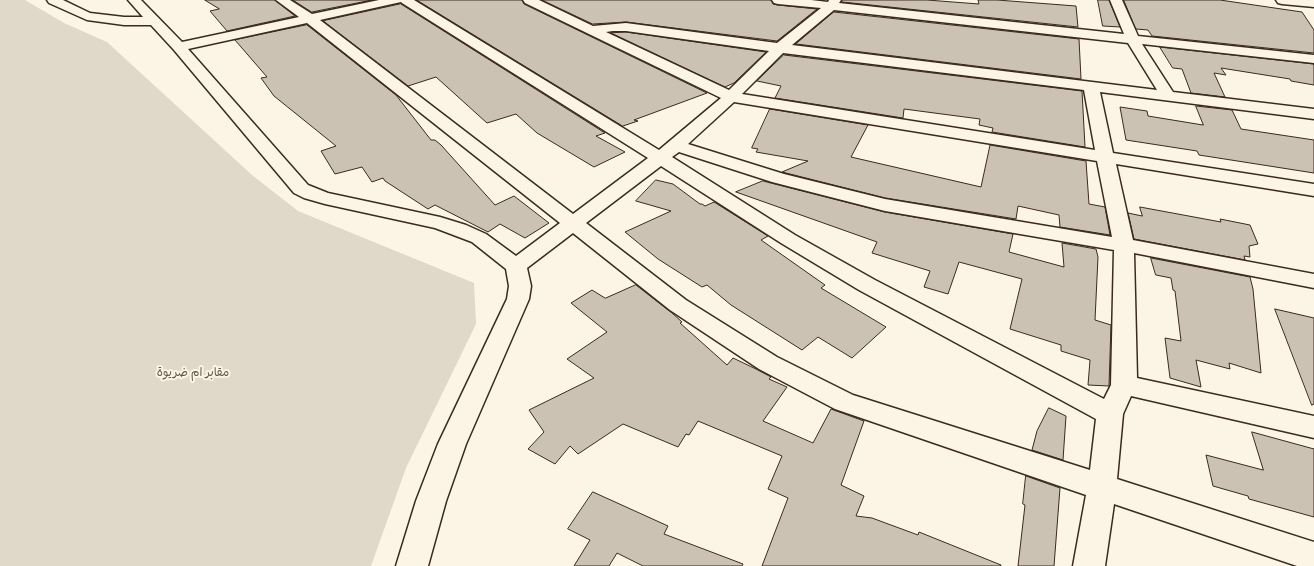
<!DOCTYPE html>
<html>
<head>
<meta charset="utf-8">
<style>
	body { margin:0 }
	canvas { display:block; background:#fcf5e5 }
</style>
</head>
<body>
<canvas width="1314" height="566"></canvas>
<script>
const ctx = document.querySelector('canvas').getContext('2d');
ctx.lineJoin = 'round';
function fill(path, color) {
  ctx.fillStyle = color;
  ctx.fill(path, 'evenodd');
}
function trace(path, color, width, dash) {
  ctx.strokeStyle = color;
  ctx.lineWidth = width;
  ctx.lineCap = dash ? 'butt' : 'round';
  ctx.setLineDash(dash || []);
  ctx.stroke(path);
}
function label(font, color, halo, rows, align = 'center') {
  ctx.font = font + ' "Patrick Hand","Playpen Sans Arabic",sans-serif';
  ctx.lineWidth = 4;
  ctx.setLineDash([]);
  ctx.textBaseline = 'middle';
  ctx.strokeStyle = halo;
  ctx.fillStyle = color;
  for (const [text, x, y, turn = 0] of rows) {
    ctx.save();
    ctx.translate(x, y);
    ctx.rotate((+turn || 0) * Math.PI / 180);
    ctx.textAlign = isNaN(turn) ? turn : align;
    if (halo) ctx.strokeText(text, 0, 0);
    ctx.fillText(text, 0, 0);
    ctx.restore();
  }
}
fill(new Path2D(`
	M0 0H25L64 23 107 42 252 175 298 211 474 283 476 324 406 468 371 566H0Z`), '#e0d8c8');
const building = new Path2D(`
	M205 0H275L295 16 227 31 210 11 219 9Z
	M293 0H372L312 12Z
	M417 0H522L524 4 707 93 634 120 638 121 623 126Z
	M542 0H771L773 4 778 5 817 9 777 41 626 22 593 24Z
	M842 0H927L979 4 978 0H997L1076 6 1078 27 842 2Z
	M1098 0H1109L1120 27 1103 26Z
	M1124 0H1220L1302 12 1314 30V53L1152 36 1148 30 1136 29Z
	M401 4 605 133 596 136 625 152 594 167 537 133 516 114 487 123 436 77 408 86 323 21Z
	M834 12 1079 39 1081 79 796 44Z
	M307 25 396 95 431 140H435L441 145 495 205 514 196 549 223 525 238 500 224 488 232 435 205 428 209 385 181 383 178 372 182 362 167 335 174 321 151 336 146 274 96 261 78 267 77 235 40Z
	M626 32 766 52 734 83 725 87 611 33Z
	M1160 47 1314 64V85L1291 81 1290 79 1221 68 1226 75 1214 73 1225 97 1191 93 1182 69 1173 68Z
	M784 55 1082 91 1085 147 992 132 993 128 979 125 980 119 904 109 903 118 775 98 781 86 757 81Z
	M1196 106 1232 110 1241 129 1314 140V173L1199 155 1197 151 1126 140 1120 107 1147 111 1148 116 1203 125Z
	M770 109 868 125 851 157 981 187 990 145 1086 161 1089 204 1105 207 1110 235 1060 227 1059 215 1018 206 1016 219 885 198 782 172 808 161 756 152 758 149 752 148Z
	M656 180 673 184 700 204H702L705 206 714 202 768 236 761 240 825 285 821 288 886 327 852 358 818 337 802 350 731 305 707 285 702 287 658 259 625 232 671 211 636 201Z
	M763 181 885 212 1013 234 1009 252 1064 267 1062 243 1096 249 1098 257 1095 320 1111 325 1109 386 1088 385 1090 360 1061 351V345L1010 329 1022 279 959 262 948 294 924 287 930 271 872 253 877 242 736 192Z
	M1140 207 1221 222 1220 219 1250 225 1258 244 1249 246 1250 257 1244 256 1245 260 1134 239 1128 213 1142 216Z
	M1151 258 1250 277 1253 289 1261 373 1229 363 1230 369 1196 360 1201 387 1170 378 1165 338 1181 341 1175 291 1173 290 1171 278 1156 275Z
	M636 285 672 313 682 322 680 323 727 365 733 358 756 369 771 377 769 379 787 387 763 421 813 443 831 409 864 421 841 485 864 496 856 516 872 518 918 535 919 532 1001 565V566H762L788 498 768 489 782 456 698 421 689 435 686 434 678 447 623 424 578 454 570 446 555 464 528 449 544 432 529 410 594 378 567 359 607 332 571 303 592 290 605 298Z
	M1275 309 1314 318V404L1312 405Z
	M1049 408 1066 416 1063 460 1032 450 1037 431Z
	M1252 432 1314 449V517L1249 499 1248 496 1213 486 1206 455 1263 470Z
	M1026 476 1060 488 1054 566H1018L1025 505 1023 504Z
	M593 492 668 526 664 534 743 564 742 566H643L617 553 609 566H574L590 540 568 529Z`);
fill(building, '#ccc2b3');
trace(building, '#3b2a1e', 1);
const street = new Path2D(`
	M47 0H63L90 13 124 17H143L128 0H141L182 42 299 17 276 0H290L312 14 379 0H414L659 150 721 98 525 3 523 0H539L593 26 626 23 777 43 821 8 778 4 774 3 772 0H811L828 2 829 0H841L839 3 1124 34 1110 0H1122L1138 36 1314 55V63L1142 44 1173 92 1314 109V119L1100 92 1113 153 1314 184V196L1116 164 1133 240 1314 274V288L1134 253 1137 378 1314 416V438L1131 396 1123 414 1117 479 1314 542V566H1297L1114 504 1105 566H1073L1086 495 835 409 759 369 670 310 573 233 527 268 531 286 529 299 466 444 446 501 428 566H396L416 501 438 444 507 299 509 286 506 269 472 242 435 228 325 204 304 198 294 193 174 50 151 25H124L87 20 49 3ZM401 2 402 3 648 158 573 214 320 20ZM834 10 1128 43 1157 90 792 45ZM307 23 560 223 516 256 486 234 466 225 440 217 328 193 308 185 188 49ZM613 31H626L769 51 729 90 606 32ZM783 53 1084 90 1095 150 742 94ZM734 102 1097 161 1112 237 885 199 784 174 688 144ZM679 152 772 182 885 211 1114 250 1111 385 1104 399 875 280 795 235 672 157ZM661 166 781 243 859 290 1096 419 1090 470 853 395 777 357 686 300 586 223Z
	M1276 0H1314V7L1282 4 1278 3Z`);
trace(street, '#3b2a1e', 3);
fill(street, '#fcf5e5');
label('12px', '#645648', '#fcf5e5', [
	["مقابر ام ضريوة",193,373]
]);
</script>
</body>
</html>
